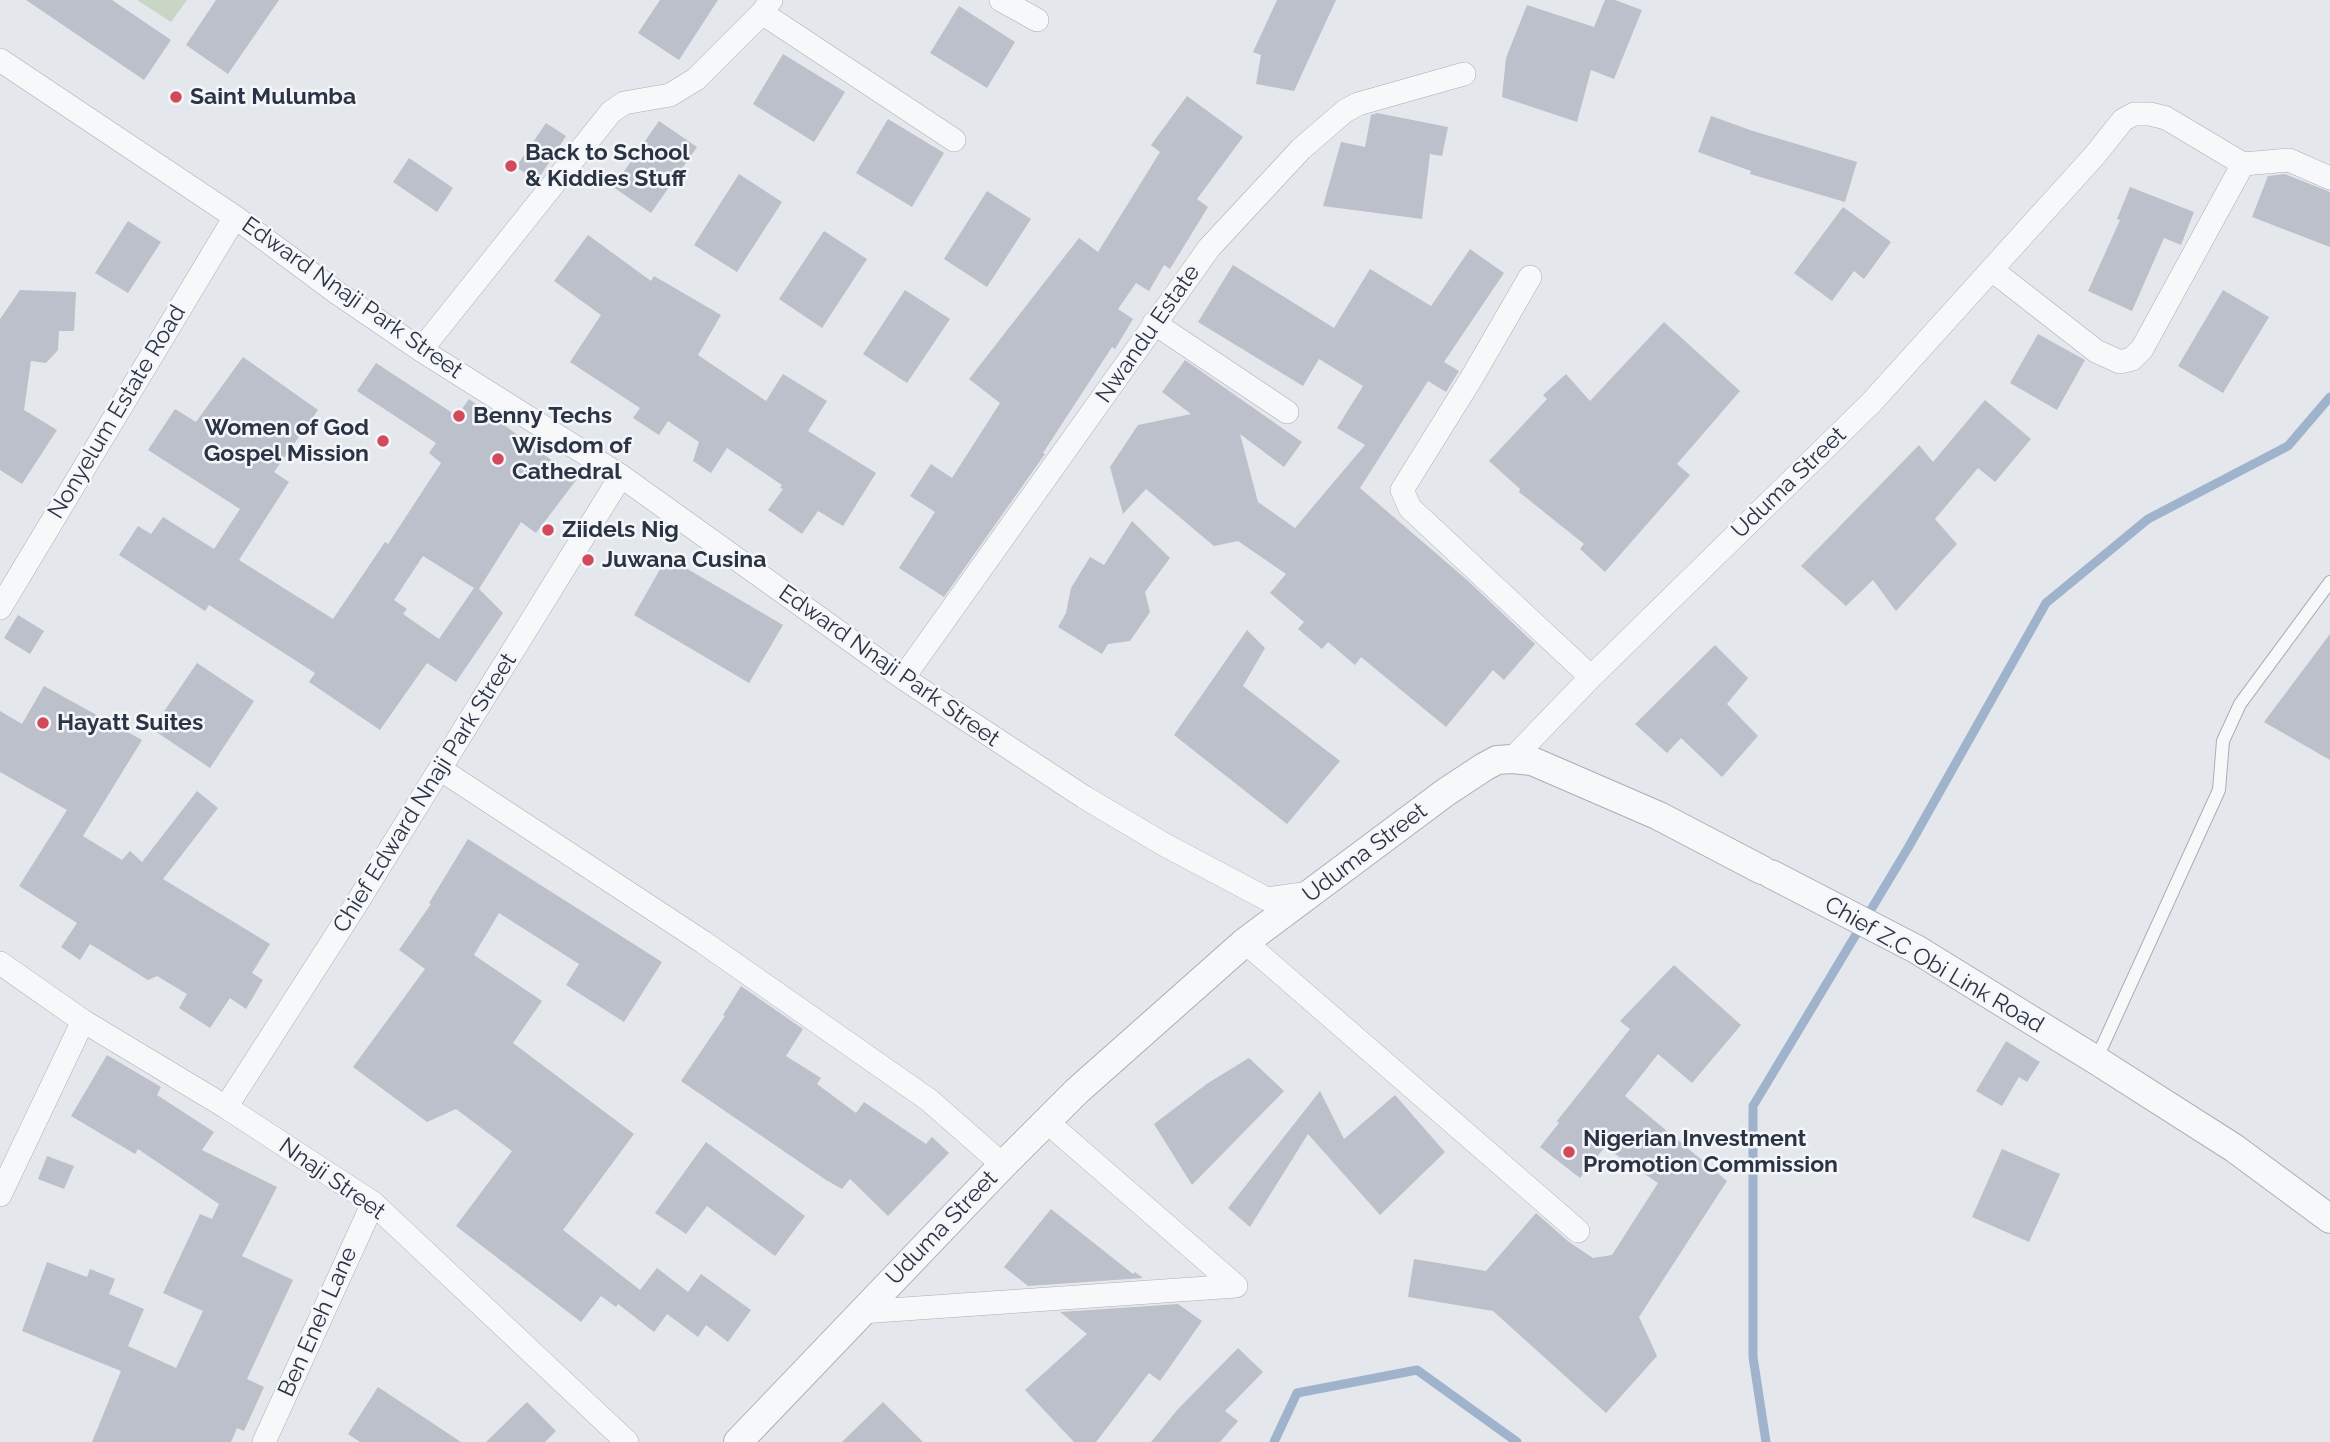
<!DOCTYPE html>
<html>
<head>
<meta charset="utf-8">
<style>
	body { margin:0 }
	canvas { display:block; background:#e4e7ec }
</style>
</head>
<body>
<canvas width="2330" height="1442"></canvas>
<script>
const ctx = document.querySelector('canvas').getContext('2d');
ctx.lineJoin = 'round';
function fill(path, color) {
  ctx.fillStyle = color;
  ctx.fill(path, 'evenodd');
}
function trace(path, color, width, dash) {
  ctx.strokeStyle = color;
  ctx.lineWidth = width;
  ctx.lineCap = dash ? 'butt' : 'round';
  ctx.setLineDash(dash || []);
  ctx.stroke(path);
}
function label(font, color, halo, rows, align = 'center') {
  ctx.font = font + ' Raleway,sans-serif';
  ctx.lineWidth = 5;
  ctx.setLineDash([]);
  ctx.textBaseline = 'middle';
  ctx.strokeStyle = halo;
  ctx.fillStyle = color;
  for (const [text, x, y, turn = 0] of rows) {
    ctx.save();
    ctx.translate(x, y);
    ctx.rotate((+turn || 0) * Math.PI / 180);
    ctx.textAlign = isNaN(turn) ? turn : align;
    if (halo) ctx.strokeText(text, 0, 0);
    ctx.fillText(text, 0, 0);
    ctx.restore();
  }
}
fill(new Path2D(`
	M137 0H187L171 22Z`), '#c9d6c5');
trace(new Path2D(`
	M1274 1442 1297 1393 1417 1370 1517 1442
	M1766 1442 1753 1357V1106L1908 848 2046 603 2148 519 2288 446 2330 397`), '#9fb4cc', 9);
fill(new Path2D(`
	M26 0H112L171 40 144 80Z
	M216 0H279L228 74 186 45Z
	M660 0H718L679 60 638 33Z
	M1277 0H1336L1294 91 1256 84 1261 55 1253 52Z
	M1605 0H1615L1642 10 1614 79 1591 70 1577 122 1502 97 1506 58 1527 5 1594 27Z
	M959 6 1015 42 987 88 930 53Z
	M783 54 845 92 814 142 753 104Z
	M1187 96 1243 137 1197 199 1208 207 1170 269 1164 265 1149 291 1136 283 1118 309 1133 319 1115 349 1112 347 1043 453 1045 454 944 597 899 568 935 512 910 496 931 464 952 478 1000 403 969 379 1079 238 1098 252 1160 152 1151 145Z
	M1377 113 1448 127 1442 156 1430 154 1422 219 1323 206 1341 142 1365 147 1371 115Z
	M1711 116 1753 131 1857 162 1845 202 1750 174 1751 171 1698 152Z
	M888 119 944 153 912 207 856 173Z
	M659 121 697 147 651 213 613 187Z
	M546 123 566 136 537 181 516 167Z
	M409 158 453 188 437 212 393 182Z
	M739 174 782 202 737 272 694 245Z
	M2285 174 2330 192V247L2252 217 2268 176Z
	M2130 187 2194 212 2181 245 2164 238 2132 311 2088 291 2120 220 2117 219Z
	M987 191 1031 219 987 287 944 259Z
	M1843 207 1891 242 1864 279 1854 271 1832 301 1794 273Z
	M128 221 161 242 128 293 95 273Z
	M824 231 867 259 822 328 779 299Z
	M588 235 651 281 654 276 721 315 698 355 766 401 783 374 827 401 808 431 876 473 843 526 818 511 802 534 768 510 783 489 780 488 782 485 727 448 711 473 693 461 699 442 668 421 659 435 633 418 640 408 570 362 601 315 554 281Z
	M1470 249 1504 273 1444 362 1459 371 1446 392 1428 381 1360 488 1467 580 1535 644 1504 680 1493 670 1446 727 1361 657 1355 665 1328 642 1322 649 1298 629 1304 622 1270 593 1286 574 1238 541 1214 546 1146 489 1123 514 1110 467 1138 425 1191 414 1162 392 1185 360 1302 442 1284 467 1240 434 1258 502 1295 528 1365 445 1337 428 1363 386 1319 359 1303 386 1198 322 1233 265 1334 328 1370 269 1431 306Z
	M20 290 76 292 74 331H59L58 350 46 363 31 361 24 410 57 430 22 484 0 470V319Z
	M905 290 950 319 907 383 863 354Z
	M2223 290 2269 317 2223 393 2178 366Z
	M1664 322 1740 391 1677 464 1690 475 1605 572 1580 549 1584 544 1519 492 1520 489 1489 461 1547 399 1543 395 1566 374 1590 401Z
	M2038 334 2085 360 2057 410 2010 383Z
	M243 357 318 410 274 472 289 482 239 560 333 619 385 542 388 544 441 463 429 453 436 443 357 391 376 363 457 416 469 399 577 479 536 533 521 522 479 589 503 613 456 682 427 663 380 730 309 682 315 673 209 605 205 611 119 555 138 526 151 534 163 517 214 549 240 509 148 450 175 409 196 422ZM423 556 474 588 439 639 403 614 407 609 394 600Z
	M1985 400 2031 439 1995 482 1978 468 1935 519 1957 544 1896 611 1873 580 1846 606 1801 566 1919 445 1933 462Z
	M1132 521 1170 558 1145 592 1150 612 1130 641 1108 644 1102 654 1058 627 1066 613 1071 588 1090 557 1104 565Z
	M667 557 783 625 749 683 634 615Z
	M18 615 44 631 30 654 4 638Z
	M1247 630 1265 648 1243 686 1340 761 1287 824 1174 735Z
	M2330 634V760L2264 722Z
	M1715 645 1748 678 1727 704 1758 736 1722 777 1681 738 1667 753 1635 724Z
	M197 663 254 701 210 768 152 729Z
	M44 686 142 740 83 836 122 860 130 851 142 862 197 791 218 808 163 879 270 944 252 973 263 980 246 1009 230 998 210 1028 179 1008 187 994 157 976 148 980 90 944 80 960 61 947 77 923 19 886 67 810 0 772V711L22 724Z
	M468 839 662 962 624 1022 566 985 579 964 499 913 474 955 542 1001 513 1043 634 1134 563 1230 640 1290 657 1268 688 1292 701 1274 751 1310 728 1342 706 1325 698 1337 667 1314 654 1332 618 1304 616 1307 601 1296 581 1322 456 1226 512 1151 456 1109 427 1122 353 1067 425 969 399 950 431 904 429 903Z
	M1674 965 1741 1025 1692 1083 1658 1054 1625 1096 1727 1181 1639 1317 1657 1356 1606 1413 1493 1311 1408 1297 1414 1259 1486 1271 1536 1213 1569 1242 1593 1258 1612 1255 1658 1183 1605 1147 1580 1178 1540 1147 1559 1123 1557 1121 1630 1029 1620 1021Z
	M741 986 803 1029 786 1056 821 1078 817 1084 856 1113 864 1102 926 1144 932 1137 949 1153 888 1216 850 1179 842 1189 826 1180 681 1081 725 1016 723 1015Z
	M2006 1041 2040 1062 2027 1082 2019 1077 2002 1106 1976 1091Z
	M107 1055 161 1087 157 1095 214 1132 202 1150 277 1187 242 1256 293 1280 247 1379 264 1387 244 1431 237 1428 231 1442H92L121 1371 22 1331 47 1262 87 1277 90 1269 115 1279 109 1294 144 1309 128 1346 176 1368 203 1311 163 1293 200 1214 212 1219 219 1204 138 1149 135 1154 71 1116Z
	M1249 1058 1284 1091 1192 1185 1154 1124 1208 1083Z
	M1320 1091 1344 1139 1395 1095 1445 1152 1380 1215 1308 1134 1250 1227 1228 1208Z
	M706 1142 805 1216 775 1256 707 1206 686 1234 655 1213Z
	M2002 1149 2060 1174 2029 1242 1972 1217Z
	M47 1156 74 1166 64 1189 38 1179Z
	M1051 1209 1133 1274 1135 1272 1143 1278 1028 1286 1004 1267Z
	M1178 1304 1202 1321 1160 1381 1149 1373 1096 1442H1074L1025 1390 1087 1334 1060 1312Z
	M1238 1348 1263 1372 1225 1411 1238 1421 1220 1442H1151L1178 1409Z
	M378 1387 461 1442H360L348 1434Z
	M527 1402 556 1431 545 1442H486Z
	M883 1402 923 1442H842Z`), '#bbc0ca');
const service = new Path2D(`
	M2096 1060 2219 790 2223 741 2240 704 2330 582`);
const minor = new Path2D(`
	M1001 0 1037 20
	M762 13 954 140
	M0 60 235 217 336 292 421 350 621 476 903 678 1084 797 1165 845 1267 899 1310 893
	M1992 270 2096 351 2120 362 2132 359 2142 349 2243 164
	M1530 277 1471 379 1402 490 1410 508 1591 677
	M1154 323 1287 412
	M421 350 611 112 624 103 670 95 696 79 762 13 771 0
	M0 608 235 217
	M903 678 1209 248 1301 149 1345 111 1358 104 1464 74
	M1512 759 1591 677 1871 403 2095 155 2123 120 2134 114H2150L2166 118 2243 164 2289 160 2330 178
	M440 769 703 942 929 1100 1003 1165
	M1245 942 1578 1231
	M0 963 83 1021 226 1107 373 1203 627 1442
	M226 1107 355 906 621 476
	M1046 1121 1236 1286
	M0 1195 83 1021
	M861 1312 1236 1286
	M264 1442 373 1203`);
const tertiary = new Path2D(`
	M1771 874 1916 949 2096 1060 2234 1148 2330 1219
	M738 1442 1003 1165 1077 1091 1245 942 1446 792 1484 767 1497 760 1512 759 1532 761 1659 816 1762 870`);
trace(service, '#a9aeb7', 14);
trace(minor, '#a9aeb7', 24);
trace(tertiary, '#a9aeb7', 30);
trace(service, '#f7f8fa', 12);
trace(minor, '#f7f8fa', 23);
trace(tertiary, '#f7f8fa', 28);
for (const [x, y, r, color] of [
	[176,97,7,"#d1495b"],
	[511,166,7,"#d1495b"],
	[459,416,7,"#d1495b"],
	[383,441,7,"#d1495b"],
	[498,459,7,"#d1495b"],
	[548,530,7,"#d1495b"],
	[588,560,7,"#d1495b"],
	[43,723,7,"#d1495b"],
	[1569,1152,7,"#d1495b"]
]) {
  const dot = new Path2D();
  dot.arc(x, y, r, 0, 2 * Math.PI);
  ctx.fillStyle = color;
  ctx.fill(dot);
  trace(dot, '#f4f6f9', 2.5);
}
label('bold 23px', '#2b3445', '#f4f6f9', [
	["Saint Mulumba",190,97],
	["Back to School",525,153],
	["& Kiddies Stuff",525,179],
	["Benny Techs",473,416],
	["Women of God",369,428,"right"],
	["Gospel Mission",369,454,"right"],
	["Wisdom of",512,446],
	["Cathedral",512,472],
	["Ziidels Nig",562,530],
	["Juwana Cusina",602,560],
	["Hayatt Suites",57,723],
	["Nigerian Investment",1583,1139],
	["Promotion Commission",1583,1165]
], 'left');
label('23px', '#2b3445', '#f4f6f9', [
	["Edward Nnaji Park Street",352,298,35],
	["Nwandu Estate",1148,334,-55],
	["Nonyelum Estate Road",117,412,-59],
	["Uduma Street",1789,483,-44],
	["Edward Nnaji Park Street",889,666,35],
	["Chief Edward Nnaji Park Street",425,793,-58],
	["Uduma Street",1365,853,-37],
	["Chief Z.C Obi Link Road",1934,965,30],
	["Nnaji Street",332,1179,35],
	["Uduma Street",942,1228,-46],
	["Ben Eneh Lane",318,1322,-66]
]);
</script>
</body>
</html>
